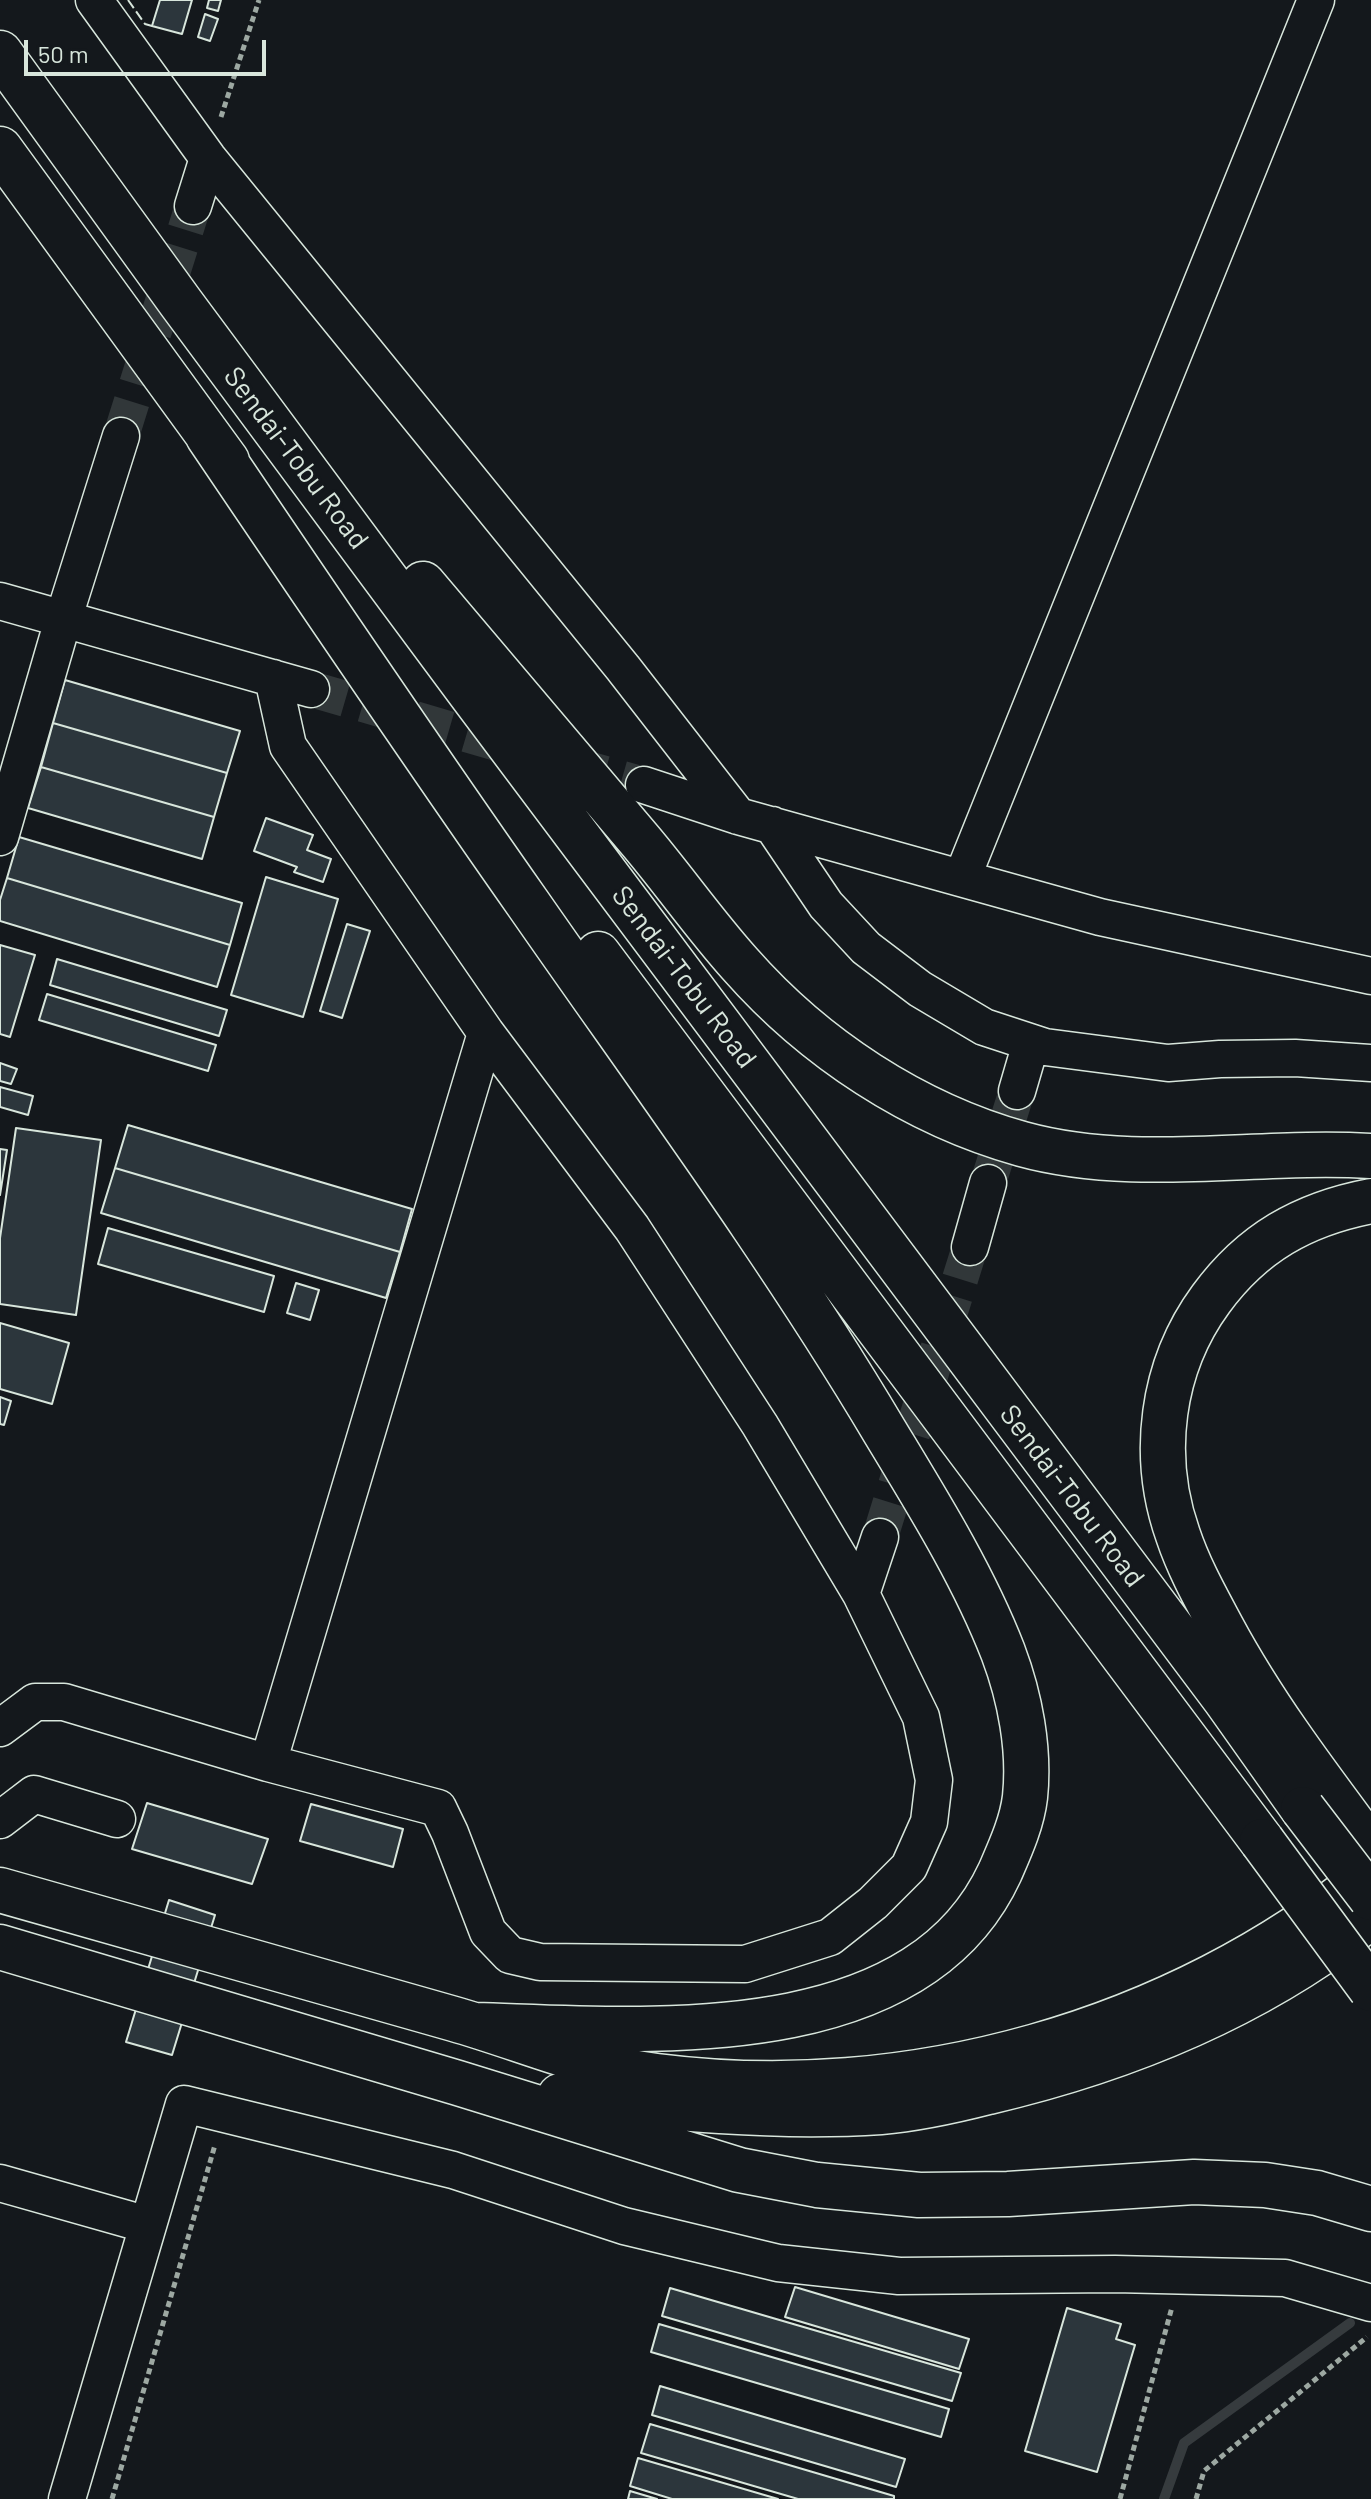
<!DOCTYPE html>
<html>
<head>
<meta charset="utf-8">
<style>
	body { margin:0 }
	#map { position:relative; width:1371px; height:2499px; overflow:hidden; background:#14181c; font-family:Barlow,sans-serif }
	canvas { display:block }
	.scale { position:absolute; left:24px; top:40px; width:242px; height:36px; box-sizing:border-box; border:4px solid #d8e6dc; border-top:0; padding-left:10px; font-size:24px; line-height:28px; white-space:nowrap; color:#d8e6dc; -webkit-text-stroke:6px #14181c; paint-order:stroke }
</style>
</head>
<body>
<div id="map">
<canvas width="1371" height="2499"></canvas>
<div class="scale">50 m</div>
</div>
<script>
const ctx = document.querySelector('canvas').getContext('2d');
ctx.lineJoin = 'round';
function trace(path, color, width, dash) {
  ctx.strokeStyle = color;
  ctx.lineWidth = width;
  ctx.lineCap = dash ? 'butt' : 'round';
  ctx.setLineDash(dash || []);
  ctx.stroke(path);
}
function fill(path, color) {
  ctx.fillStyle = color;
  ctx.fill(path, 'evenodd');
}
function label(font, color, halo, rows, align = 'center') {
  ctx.font = font + ' Barlow,sans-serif';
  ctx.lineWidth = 6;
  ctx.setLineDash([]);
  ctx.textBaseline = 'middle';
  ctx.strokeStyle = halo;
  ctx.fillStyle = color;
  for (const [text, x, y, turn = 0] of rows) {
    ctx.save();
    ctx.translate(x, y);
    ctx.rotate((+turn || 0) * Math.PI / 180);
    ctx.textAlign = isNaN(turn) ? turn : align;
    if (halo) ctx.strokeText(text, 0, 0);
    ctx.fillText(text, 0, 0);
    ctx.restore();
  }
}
trace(new Path2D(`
	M1164 2499 1184 2443 1350 2323`), '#363b3e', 10);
const building = new Path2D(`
	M160 0H192L182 34 152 26Z
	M209 0H221L218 11 207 8Z
	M205 14 218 19 210 41 198 37Z
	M65 680 240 731 227 773 53 723Z
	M53 723 227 773 214 817 41 767Z
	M41 767 214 817 202 859 28 808Z
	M266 818 313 835 307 850 331 859 323 882 294 872 297 867 254 851Z
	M19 837 242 903 230 945 7 878Z
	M266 877 338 899 303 1017 231 995Z
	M7 878 230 945 217 987 0 921V900Z
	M347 924 370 931 342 1018 320 1011Z
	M0 945 35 955 10 1037 0 1034Z
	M57 959 227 1010 219 1036 50 985Z
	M47 994 216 1045 208 1071 39 1020Z
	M0 1063 17 1069 11 1084 0 1081Z
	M0 1087 33 1096 28 1115 0 1107Z
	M128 1125 412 1209 400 1252 115 1168Z
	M16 1128 101 1140 76 1315 0 1304V1238Z
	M0 1149 7 1150 0 1195Z
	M115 1168 400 1252 386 1298 101 1213Z
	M108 1228 274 1276 264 1312 98 1264Z
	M296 1283 319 1290 310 1320 287 1313Z
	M0 1323 69 1343 52 1404 0 1389Z
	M0 1397 11 1401 4 1425 0 1424Z
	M147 1803 268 1839 252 1884 132 1849Z
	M311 1804 403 1829 393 1867 300 1841Z
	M169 1900 215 1915 172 2055 126 2042Z
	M795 2287 969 2339 959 2369 785 2317Z
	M670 2288 961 2373 952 2401 662 2316Z
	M1067 2308 1121 2324 1116 2339 1135 2345 1097 2472 1025 2451Z
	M659 2324 949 2409 941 2437 651 2352Z
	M660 2386 905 2459 896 2487 652 2415Z
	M650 2424 894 2496V2499H798L641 2453Z
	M638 2458 778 2499H672L630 2486Z
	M630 2491 657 2499H628Z`);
fill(building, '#2c363c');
trace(building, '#d8e6dc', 2);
trace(new Path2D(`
	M121 436 193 206
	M311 689 521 750
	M570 764 644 785
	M988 1183 1017 1091
	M880 1537 970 1247`), '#313739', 36, [36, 18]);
const minor = new Path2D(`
	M94 0 208 158 623 668 738 816
	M193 206 208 158
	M0 601 311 689
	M644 785 738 816 1100 917 1371 976
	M772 825 826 905 866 948 920 989 984 1027 1045 1047 1168 1063 1220 1059 1295 1058 1371 1063
	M0 837 63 620 121 436
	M962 878 1316 0
	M1017 1091 1031 1043
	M970 1247 988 1183
	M861 1594 880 1537
	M0 1728 35 1702H64L268 1763 438 1808 450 1833 488 1932 510 1955 540 1962 745 1964 830 1937 873 1903 909 1867 929 1822 934 1780 921 1717 861 1594 760 1425 632 1228 486 1033 288 746 273 678
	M268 1763 486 1033
	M0 1820 34 1794 117 1819
	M0 2183 148 2225
	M67 2499 184 2104 453 2170 624 2226 778 2263 899 2276 1115 2274 1285 2278 1371 2303`);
const highway = new Path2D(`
	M0 53 181 303 471 694 1225 1699 1303 1809
	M0 149 227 461
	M208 436C314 593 420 750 529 905 650 1079 777 1250 885 1432 928 1503 973 1575 1003 1652 1020 1697 1030 1749 1025 1797 1022 1823 1010 1849 1000 1872 915 2056 642 2030 476 2025
	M423 584C495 668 566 753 638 838 673 879 704 924 740 964 814 1048 914 1114 1022 1144 1134 1175 1256 1149 1371 1156
	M598 954 1262 1841
	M1371 1201C1303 1214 1252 1243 1211 1299 1161 1367 1150 1456 1178 1535 1189 1568 1206 1598 1222 1628 1264 1706 1318 1777 1371 1848
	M0 1890C151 1933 303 1976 454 2019 521 2038 588 2068 657 2076 908 2108 1175 2033 1371 1873
	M0 1947 458 2083 739 2170 817 2185 919 2195 1008 2194 1194 2182 1265 2185 1317 2193 1371 2209
	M560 2096C667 2108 773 2119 881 2112 917 2109 953 2101 988 2092 1125 2060 1260 2005 1371 1916`);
trace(minor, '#d8e6dc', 39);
trace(highway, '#d8e6dc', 47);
trace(new Path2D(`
	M221 117 259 0
	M112 2499 215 2145
	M1120 2499 1172 2307
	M1196 2499 1204 2471 1367 2337`), '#9da8a2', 5, [6, 4]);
trace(minor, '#14181c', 36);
trace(highway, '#14181c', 44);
const highwayBridge = new Path2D(`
	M1303 1809 1371 1898
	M1262 1841 1371 1989`);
trace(highwayBridge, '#d8e6dc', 47, []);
trace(highwayBridge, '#14181c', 44);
trace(new Path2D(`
	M128 0 145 24 152 26`), '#d8e6dc', 2, [10, 4]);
label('28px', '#d8e6dc', '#14181c', [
	["Sendai-Tobu Road",296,458,53],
	["Sendai-Tobu Road",684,977,53],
	["Sendai-Tobu Road",1072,1496,53]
]);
</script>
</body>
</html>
